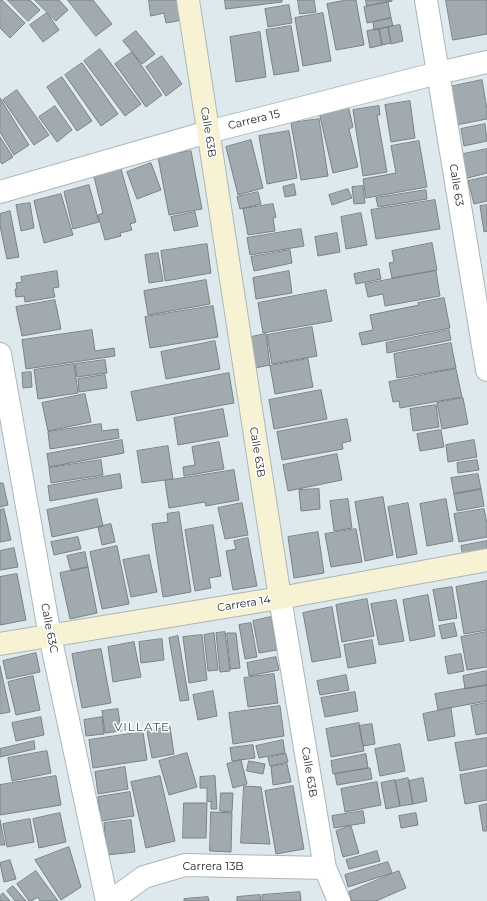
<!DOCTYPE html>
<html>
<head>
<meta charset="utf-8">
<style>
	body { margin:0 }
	canvas { display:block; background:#dee9ed }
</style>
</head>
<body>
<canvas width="487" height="901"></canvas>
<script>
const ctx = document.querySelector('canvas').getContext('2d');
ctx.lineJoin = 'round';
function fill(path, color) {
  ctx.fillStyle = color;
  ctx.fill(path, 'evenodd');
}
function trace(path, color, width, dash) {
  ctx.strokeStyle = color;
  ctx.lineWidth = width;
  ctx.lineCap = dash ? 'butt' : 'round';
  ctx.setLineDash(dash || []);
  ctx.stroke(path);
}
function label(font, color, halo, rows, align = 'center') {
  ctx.font = font + ' Montserrat,sans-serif';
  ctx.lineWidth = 3;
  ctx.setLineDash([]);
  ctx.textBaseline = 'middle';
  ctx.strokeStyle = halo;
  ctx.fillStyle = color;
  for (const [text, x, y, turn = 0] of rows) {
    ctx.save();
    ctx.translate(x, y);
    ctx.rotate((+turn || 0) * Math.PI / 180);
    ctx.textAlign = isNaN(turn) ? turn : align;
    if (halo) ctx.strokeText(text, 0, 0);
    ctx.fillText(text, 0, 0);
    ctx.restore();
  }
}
const building = new Path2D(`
	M0 0H2L25 23 10 38 0 28Z
	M8 0H30L40 10 28 21Z
	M35 0H59L68 10 56 21Z
	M68 0H93L112 24 96 36Z
	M149 0H180L183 20 166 23 164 13 151 16Z
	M225 0H282V2L226 9Z
	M298 0H314L316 12 300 14Z
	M347 0H356L364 45 336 50 327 4Z
	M366 0H392V1L367 6Z
	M446 0H487V34L453 40Z
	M388 2 391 18 367 23 364 7Z
	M289 5 292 23 268 27 265 9Z
	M47 13 59 30 43 42 30 25Z
	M323 13 331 61 303 66 295 18Z
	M391 18 393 26 374 30 373 22Z
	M400 25 403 41 391 44 388 27Z
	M291 26 299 71 274 75 266 30Z
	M388 27 391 43 382 45 379 29Z
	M379 29 382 45 370 48 367 31Z
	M136 31 155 54 142 64 123 41Z
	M260 32 266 77 236 82 230 37Z
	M100 49 141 104 125 116 84 61Z
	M132 52 162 95 146 107 115 64Z
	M162 56 182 84 166 96 146 67Z
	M82 63 118 114 101 126 65 75Z
	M62 77 92 121 77 131 47 87Z
	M482 80 487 109V119L456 125 449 87Z
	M17 90 49 135 34 145 3 100Z
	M0 98 29 145 14 155 0 132Z
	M410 101 415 138 391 142 385 105Z
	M348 105 353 127 349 129 358 167 333 173 319 112Z
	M55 106 72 130 57 142 39 117Z
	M379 106 380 115H377L387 172 363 176 353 110Z
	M319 119 328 176 301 180 291 123Z
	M485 124 487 141 464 146 461 129Z
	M289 131 297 178 267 184 259 136Z
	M0 137 13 157 2 164 0 161Z
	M251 140 263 188 238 195 226 147Z
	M419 141 427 187 366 198 363 179 396 173 391 146Z
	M487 149V173L464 179 459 155Z
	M191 151 202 209 169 215 158 157Z
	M151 163 161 190 137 199 127 172Z
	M121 169 136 222 130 224 132 230 120 233 121 236 105 240 98 215 103 213 94 177Z
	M487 177V201L474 204 468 181Z
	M294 184 296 195 285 197 283 187Z
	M89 185 99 222 73 229 64 192Z
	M363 186 365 203 354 204 352 187Z
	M348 189 352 198 332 205 329 195Z
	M426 190 427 199 378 207 376 198Z
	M258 192 261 204 240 209 237 197Z
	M61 194 73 235 44 243 34 201Z
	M435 200 440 229 376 239 371 210Z
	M30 203 34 228 21 231 16 205Z
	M273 204 276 217 273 218 275 231 248 235 243 209Z
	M487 205V231L484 232 480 206Z
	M10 211 19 257 7 259 0 226V214Z
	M195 212 198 226 174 231 171 217Z
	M361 213 367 245 346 249 341 217Z
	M301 229 304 246 250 255 247 238Z
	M337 233 340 252 318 256 315 237Z
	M432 243 437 270 392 278 389 263 394 262 392 251Z
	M207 244 211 273 165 281 161 251Z
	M290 250 292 263 254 271 251 257Z
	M158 253 163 281 149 283 145 255Z
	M379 269 381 279 356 284 354 274Z
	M57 271 59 287 53 288 55 297 25 302 24 296 16 297 15 289H17L16 283 22 282 21 277Z
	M289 271 292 293 256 299 253 278Z
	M436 271 440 296 385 306 383 294 368 297 365 284Z
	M206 280 210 304 148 315 144 291Z
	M326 290 332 321 263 333 258 303Z
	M444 298 450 328 362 345 359 333 373 330 370 315 419 305 418 303Z
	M55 300 61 329 22 336 16 307Z
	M213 306 218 337 150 348 145 317Z
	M312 327 317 356 272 364 267 335Z
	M92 330 95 351 114 348 115 356 26 369 22 340Z
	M449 330 451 340 387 353 386 343Z
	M266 334 270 365 255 368 251 337Z
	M215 341 220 369 166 379 161 352Z
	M451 343 456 368 397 378 394 354Z
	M308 359 313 387 275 394 270 366Z
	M105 360 107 373 77 377 75 364Z
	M74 364 78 393 38 399 34 370Z
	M456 369 462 397 400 408 399 401 393 402 389 382Z
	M31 372 32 387 23 388 22 373Z
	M229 373 234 403 137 421 131 392Z
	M105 375 107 388 79 392 78 379Z
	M321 390 327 419 274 429 269 400Z
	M85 394 91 422 48 431 42 403Z
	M463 398 468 424 442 429 437 403Z
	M436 405 439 427 413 431 410 409Z
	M223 409 228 436 178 445 174 418Z
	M347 419 351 441 342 443 343 449 282 460 277 432Z
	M101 424 102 431 118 429 119 438 50 449 48 432Z
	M441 430 444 447 420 451 417 434Z
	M122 440 124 453 49 467 47 454Z
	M474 440 477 457 448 462 446 445Z
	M219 442 224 469 184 476 183 467 195 465 192 447Z
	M168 446 173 479 142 483 137 451Z
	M337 454 342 480 288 491 283 465Z
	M101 460 103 475 51 483 49 468Z
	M477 460 479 470 458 473 457 463Z
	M234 470 239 500 206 506 205 502 169 508 165 481Z
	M120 474 122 488 50 501 48 486Z
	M478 474 481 489 454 494 451 478Z
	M0 483H3L8 505 0 507Z
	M319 489 320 509 301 511 299 490Z
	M481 489 484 506 457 511 454 494Z
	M383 497 393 555 365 561 355 502Z
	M97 499 103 526 52 537 47 510Z
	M348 499 352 528 334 531 330 501Z
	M446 499 453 541 427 546 420 504Z
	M242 503 248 535 225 539 218 508Z
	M408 503 417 554 397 558 388 507Z
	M4 509 11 540 0 542V510Z
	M484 509 487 523V537L459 542 454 514Z
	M179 512 191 592 163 597 152 524 168 522 167 514Z
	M111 524 115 542 102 545 98 527Z
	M213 525 221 576 209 578 211 588 195 591 185 530Z
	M356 529 362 562 331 567 325 534Z
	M318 532 324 573 294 578 288 537Z
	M78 537 81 549 54 555 51 542Z
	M248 538 257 586 233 590 226 551 236 549 234 541Z
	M487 541V552L463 556 461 546Z
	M117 546 129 604 102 609 90 552Z
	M14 548 18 567 0 570V551Z
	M85 552 88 567 71 571 67 556Z
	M149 555 157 592 131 597 123 560Z
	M88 567 97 613 70 619 60 573Z
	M17 574 26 620 0 625V577Z
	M487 581V630L464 634 456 587Z
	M452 587 457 618 439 621 433 590Z
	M428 595 435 636 410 641 403 600Z
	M367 599 374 636 342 642 336 605Z
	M396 600 404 641 379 645 371 604Z
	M332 607 341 657 312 662 303 613Z
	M271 617 277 650 259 653 253 621Z
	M251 623 257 657 245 659 239 625Z
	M454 623 457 636 442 639 439 626Z
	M225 632 230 671 220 672 216 633Z
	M487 632V667L467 670 461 637Z
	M214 633 218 670 208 671 204 635Z
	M227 633H236L240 668 231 669Z
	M202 635 207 680 189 683 183 637Z
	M178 636 189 700 180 701 169 638Z
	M162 639 164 660 141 663 139 642Z
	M372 640 376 663 348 668 344 645Z
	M134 642 141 677 113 682 108 647Z
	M101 649 111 703 82 708 72 654Z
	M36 653 40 672 7 679 3 661Z
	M461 654 464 671 448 674 445 657Z
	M276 657 279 670 249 676 247 663Z
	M0 666 10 712 0 714Z
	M487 671V685L465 689 463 676Z
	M274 674 278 703 248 707 244 678Z
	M346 675 349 690 320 695 317 681Z
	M33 676 40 710 16 715 8 682Z
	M487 685V701L438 710 435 694Z
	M213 691 217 716 198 720 193 695Z
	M355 692 358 711 325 717 321 698Z
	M487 703V733L476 735 471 706Z
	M280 706 284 736 233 744 229 713Z
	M451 708 455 736 428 741 423 714Z
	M118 709 121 731 105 733 102 711Z
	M41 717 44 735 16 741 12 723Z
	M102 717 104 734 86 736 84 720Z
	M359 723 364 751 331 757 326 729Z
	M372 724 375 744 363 746 359 726Z
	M170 727 174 754 152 758 147 731Z
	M143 732 147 760 93 768 89 740Z
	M487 738V766L460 771 455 743Z
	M283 740 285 753 259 758 256 746Z
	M34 741 35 749 0 757V749Z
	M400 744 405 771 380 776 375 749Z
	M253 745 255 758 232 761 230 748Z
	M47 751 51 773 12 781 8 758Z
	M187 753 197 787 169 795 159 761Z
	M286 754 288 762 270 766 268 758Z
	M366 754 368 768 333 774 331 761Z
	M241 760 247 784 233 788 227 764Z
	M249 761 265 764 263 774 247 771Z
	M287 764 291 782 273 785 271 767Z
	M125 767 128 789 98 794 95 772Z
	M368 768H370L372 779 337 785 335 774Z
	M487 770V800L465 804 460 775Z
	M56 776 61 805 0 815V785Z
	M160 776 175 841 146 848 131 782Z
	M215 776 217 809H211V801L207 802V788H200V777Z
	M408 778 413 804 400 806 395 781Z
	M423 778 427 801 413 804 409 781Z
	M395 780 400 806 386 809 381 783Z
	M377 782 381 805 345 812 341 789Z
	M244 786 261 787 270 844 241 843Z
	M293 786 304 849 276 854 265 791Z
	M130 792 134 816 101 821 98 797Z
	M221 793H233L232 812 220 811Z
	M184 803H207L206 838H183Z
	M487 804V831H483L479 806Z
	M363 811 365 823 334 828 332 816Z
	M211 812 232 813 231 852 210 851Z
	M60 813 66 842 39 848 33 819Z
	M416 813 418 825 401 828 399 816Z
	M30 819 34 842 7 847 3 824Z
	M0 820 5 845H0Z
	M131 820 135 852 107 855 104 823Z
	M351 826 359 853 343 857 336 831Z
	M69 847 81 887 61 900 35 860Z
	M377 851 380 861 349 869 346 860Z
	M10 860 16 879 4 882 0 863Z
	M388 862 392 873 348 887 345 875Z
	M36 871 58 901H40L38 897 31 901H29L17 884Z
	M399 871 406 888 376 901H352L349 892Z
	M13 886 26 901H15L7 891Z
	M300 892 301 901H262V895Z
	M3 893 10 901H0V896Z
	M260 895 261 901H237V897Z
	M208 897 209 901H184V899Z`);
fill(building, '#a1abaf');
trace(building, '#798387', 1);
const street = new Path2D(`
	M426 0 487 370
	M0 192 208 132 438 73 487 62
	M0 354 50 636 107 901
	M280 598 325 868 339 901
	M111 901 144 877 185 865 325 868`);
const secondary = new Path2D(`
	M188 0 280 598
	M0 644 280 598 487 560`);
trace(street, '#abb6ba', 24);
trace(secondary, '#abb6ba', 24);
trace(street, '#fff', 22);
trace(secondary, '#f8f2d4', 22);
label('11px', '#1d2122', '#fff', [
	["Carrera 15",254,120,-14],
	["Calle 63B",208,132,81],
	["Calle 63",456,185,81],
	["Calle 63B",257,452,81],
	["Carrera 14",244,604,-9],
	["Calle 63C",49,628,79],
	["Calle 63B",309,772,81],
	["Carrera 13B",213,867]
]);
ctx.letterSpacing = '1px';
label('12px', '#485155', '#fff', [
	["VILLATE",142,727]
]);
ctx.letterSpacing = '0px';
</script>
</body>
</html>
